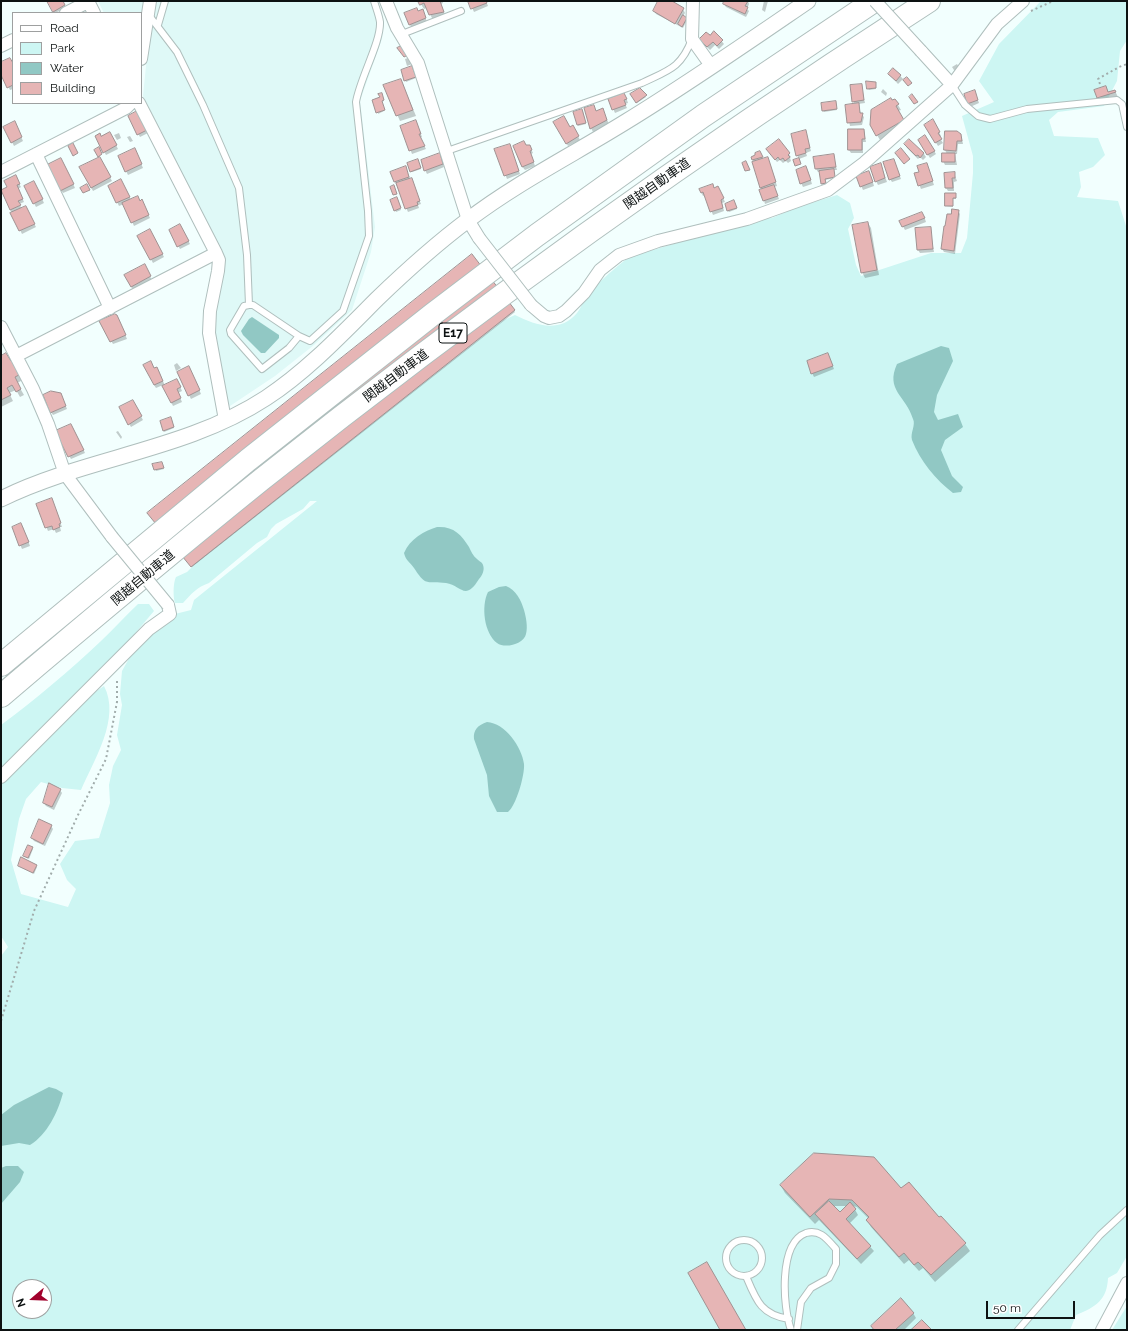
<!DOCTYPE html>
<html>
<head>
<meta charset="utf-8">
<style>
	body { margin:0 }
	#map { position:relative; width:1128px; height:1331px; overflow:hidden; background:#f2fffe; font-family:Raleway,sans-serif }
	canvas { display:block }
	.frame { position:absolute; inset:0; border:2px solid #0d1212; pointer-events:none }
	.legend { position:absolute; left:12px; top:12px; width:130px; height:92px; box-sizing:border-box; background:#fff; border:1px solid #9ea0a0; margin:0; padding:5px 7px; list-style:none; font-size:12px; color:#0d1212 }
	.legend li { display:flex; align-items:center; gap:8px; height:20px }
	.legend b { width:20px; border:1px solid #9ea0a0 }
	.north { position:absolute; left:12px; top:1279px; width:40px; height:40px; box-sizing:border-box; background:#fff; border:1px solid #9ea0a0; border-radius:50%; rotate:251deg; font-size:11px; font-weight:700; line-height:16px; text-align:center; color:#0d1212 }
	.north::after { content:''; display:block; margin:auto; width:14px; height:18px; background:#a1012c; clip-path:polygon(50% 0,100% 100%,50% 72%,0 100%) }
	.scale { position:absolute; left:986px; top:1301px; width:89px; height:18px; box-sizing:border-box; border:2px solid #0d1212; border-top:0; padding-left:5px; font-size:12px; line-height:14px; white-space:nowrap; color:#0d1212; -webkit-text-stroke:3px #fff; paint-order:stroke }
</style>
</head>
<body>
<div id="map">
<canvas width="1128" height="1331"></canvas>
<div class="frame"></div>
<ul class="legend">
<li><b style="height:5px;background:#fff"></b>Road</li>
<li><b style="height:11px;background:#cdf6f3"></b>Park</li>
<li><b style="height:11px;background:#91c8c4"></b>Water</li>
<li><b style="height:11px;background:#e6b5b5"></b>Building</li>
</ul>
<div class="north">N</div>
<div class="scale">50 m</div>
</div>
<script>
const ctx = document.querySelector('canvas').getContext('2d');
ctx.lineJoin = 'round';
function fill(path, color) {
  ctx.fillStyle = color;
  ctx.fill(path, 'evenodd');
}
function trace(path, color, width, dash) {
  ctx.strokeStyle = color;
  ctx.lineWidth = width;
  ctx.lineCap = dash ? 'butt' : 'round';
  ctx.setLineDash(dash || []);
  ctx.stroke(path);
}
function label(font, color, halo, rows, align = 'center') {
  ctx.font = font + ' Raleway,"Noto Sans JP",sans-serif';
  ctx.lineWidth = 4;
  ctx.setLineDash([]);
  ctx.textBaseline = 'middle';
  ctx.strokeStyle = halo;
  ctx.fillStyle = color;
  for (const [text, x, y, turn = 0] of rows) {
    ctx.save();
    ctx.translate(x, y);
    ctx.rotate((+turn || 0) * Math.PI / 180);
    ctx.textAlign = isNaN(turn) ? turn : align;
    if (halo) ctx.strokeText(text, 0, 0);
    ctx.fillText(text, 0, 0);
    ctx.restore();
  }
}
fill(new Path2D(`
	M98 1H144L141 15V13H104Z
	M157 1H378L384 22 382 39 360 101 375 227 371 252 352 310 314 345 275 376 230 406 227 404 215 336 214 320 225 268 223 255 143 96 149 36Z`), '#dff9f7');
fill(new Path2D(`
	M1041 1H1127V40L1120 51 1117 81 1104 106 1058 112 1049 120 1054 136 1098 138 1105 155 1093 167 1079 172 1081 187 1077 197 1118 201 1127 229V1256L1117 1273 1108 1278C1107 1300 1096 1307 1076 1315L1070 1330H1V956L8 947 1 936V783L83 700 104 686C121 718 94 760 81 790L62 788 41 782 26 799 19 819 11 860 21 894 68 907 76 889 67 880 60 864 75 841 99 838 110 803 109 785 113 766 121 750 117 735 122 705 120 694 122 671 132 653 141 644 175 614 191 610 194 600 317 501H310L303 509 276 524 271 529 267 537 257 543 209 583C197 587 191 594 183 603H175C173 597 173 583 176 577L187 572 200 559 504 320 515 315C535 325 559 334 577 313 582 307 584 298 590 292 602 279 615 268 629 257L759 219 772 218 795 208 837 195 850 203 854 218 848 229 856 265 861 276 931 253H961L967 238 973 173V156L962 116 994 102 979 81 999 44ZM20 1287H44V1311H20Z
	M138 604H149L154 611 116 656 90 679 49 726 1 773V725C36 699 69 671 101 641 114 629 125 616 138 604Z
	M1127 1306V1330H1112Z`), '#cdf6f3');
fill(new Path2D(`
	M252 317 279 335V338L265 353H261L243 335 241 331 249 319Z
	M941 346 949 348 953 361 937 395 934 412 938 420 958 414 963 427 945 440 941 450 952 476 963 487 961 492 953 493C936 480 920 461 912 440 910 433 916 425 913 419 906 396 885 390 897 364Z
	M437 527C453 526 461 534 469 547 471 551 473 556 477 559 480 562 482 562 483 565 485 570 482 576 479 579 465 602 461 585 446 583 426 580 427 588 414 568 410 562 406 561 404 553 410 539 424 531 437 527Z
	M506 586C516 590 521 600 524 610 526 617 528 627 526 634 524 644 505 649 497 643 484 633 481 606 488 592L499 587Z
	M487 722C505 723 522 747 524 764 525 775 516 806 508 812H497L489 796 487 775 474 739C473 730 478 725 487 722Z
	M49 1087 56 1089 63 1093C58 1112 47 1135 30 1145L19 1143 1 1146V1115L14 1105Z
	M6 1166H18L24 1172 20 1182 1 1204V1168Z`), '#91c8c4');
fill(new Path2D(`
	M49 1H63L66 9 54 13Z
	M419 1H442L443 3 441 4 446 17 433 20 427 8 424 9Z
	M469 1H486L488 6 474 12Z
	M659 1H676L674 4 683 9 685 13 683 16 687 20 683 28 656 14 654 11Z
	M725 1H748L749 4 747 9 749 11 746 17 726 7 724 4Z
	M764 1H768L765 12 762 10Z
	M418 12 424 14 427 22 411 28 410 24Z
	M714 32 724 44 719 49 715 45 710 50 702 42Z
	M408 58 412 64 407 66 405 59Z
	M1 63 13 64V89L10 90 1 72Z
	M957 64 960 69 956 73 952 67Z
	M413 68 416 78 406 82 405 80Z
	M894 69 903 79 898 84 889 74Z
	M876 84V89L869 90 868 89Z
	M384 85H403L416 116 400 121Z
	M861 85 865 103 858 104 861 114 864 117 862 125 850 126 846 106 855 105 853 101Z
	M1106 87 1109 93 1115 91 1119 99 1102 105 1095 91Z
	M640 89 646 97 637 103 631 94Z
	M883 89 887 93 886 96 881 92Z
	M382 95 384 101 381 102 384 111 378 114Z
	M976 95 979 103 970 107 968 103Z
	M626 97 628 103 625 104 627 108 615 113 609 100Z
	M895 100 901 110 898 111 906 126 880 140 871 125Z
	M836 104 837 110 824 112 823 111Z
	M583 111 586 124 578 126 574 112Z
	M596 112 604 113 609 124 593 132 591 128Z
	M137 113 148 133 140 137 129 117Z
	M416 121 422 137 420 138 426 149 412 154 402 127Z
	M933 121 941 136 939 137 943 143 938 146 925 125Z
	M555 122 570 128 573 127 580 140 568 146Z
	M16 126 23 141 14 146 12 142Z
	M864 130 866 142H863V153H851L849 150Z
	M805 131 811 151 806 153 807 156 799 159 797 155Z
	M946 132 960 135 962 139 963 144H958L957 154H955L957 165H945L943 161 947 154 945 150Z
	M110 133 118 149 106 155 96 137H101Z
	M119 133 121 138 117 140 114 135Z
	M130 136 133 141 130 142 127 137Z
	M925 137 936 154 930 158 919 141Z
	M779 140 791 157 790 158 791 161 788 163 786 161 783 163 780 160 777 162 769 152Z
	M909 140 924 154 926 157 923 160 920 157 918 159 907 148 905 145Z
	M524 142 526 146 531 149 533 153 531 154 535 166 525 170 520 164 514 147Z
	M511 148 520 174 507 179 496 150Z
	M136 152 143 168 128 175 119 157Z
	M760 152 763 159 769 161 777 186 774 187 779 199 765 204 752 157Z
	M833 155 837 170H833L835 178 825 180 826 184 822 185 820 172H818L816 169 814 158Z
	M441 158 444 167 427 174 425 170Z
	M100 159 112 181 93 191 80 167Z
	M418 161 421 169 412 172 411 171Z
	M63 162 75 188 63 193 61 190Z
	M895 163 901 179 892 182 890 179Z
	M882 168 887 182 878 185 876 181Z
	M928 168 934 185 921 189 915 174Z
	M407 171 421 204 418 205 419 208 408 212 395 182Z
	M808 171 812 184 803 187 801 183Z
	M954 173 957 181 954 182V191H948L946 188Z
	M871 176 874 186 863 190 857 177Z
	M15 177 21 187 18 189 24 202 19 204 22 209 25 207 36 227 22 234 1 191 8 187Z
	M34 182 44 203 36 207 25 186Z
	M123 184 131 200 143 204 150 218 134 226 124 204 119 206 109 186Z
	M714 189 720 191 725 202 722 203 724 211 713 215 705 195 703 196 701 192Z
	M946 194 956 195V199H953V207L946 206Z
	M398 200 401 210 396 212 391 201Z
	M735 203 737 209 729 212 728 211Z
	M958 211 960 214 955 254 944 252 942 249 952 215Z
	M924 216 926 222 905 230 900 221Z
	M868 223 871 228 879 275 865 278 862 272Z
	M180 225 190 244 180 249 170 231Z
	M930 228 934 252 920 253 918 250Z
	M150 230 164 257 153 263 138 236Z
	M472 256 515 312 192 567 149 514Z
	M144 266 152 280 133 290 126 275Z
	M119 320 127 339 113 344 100 321Z
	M6 354 23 380 17 383 24 395 20 397 16 390 9 393 13 401 1 407V357Z
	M828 354 834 369 814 377 812 373Z
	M177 363 181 368 176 371 174 365Z
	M154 369 159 371 165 386 179 384 182 391 178 393 182 402 173 406 163 385 156 388 154 385Z
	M191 371 201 394 191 399 189 395Z
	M57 392 62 397 67 409 53 415 51 412 52 393Z
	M133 402 143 420 131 427 120 408Z
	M172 420 174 428 164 432V431Z
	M73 428 85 453 71 459 57 432Z
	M118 431 122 437 121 439 116 432Z
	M154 464H162L164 469 156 471Z
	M53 502 62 527H60L61 531 56 533 54 529 48 531 37 504Z
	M23 527 30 546 22 549 13 528Z
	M60 790 62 793 54 810 46 806 44 803Z
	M51 826 53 829 45 846 34 841 32 838Z
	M29 846 33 849 29 859 24 856Z
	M19 866H36L37 867 34 874Z
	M781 1186 901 1190 939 1219 965 1244 970 1251 935 1282 923 1268 919 1271 909 1260 904 1264 871 1227 867 1220 868 1218 857 1207 853 1206 858 1215 849 1224 874 1251 861 1264 819 1220 815 1224 785 1193ZM832 1206H847L840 1214Z
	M913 1313 916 1318 904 1330H874Z`), '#0003');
const building = new Path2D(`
	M47 1H63L65 5 53 12Z
	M418 1H440L444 12 429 15 424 3 420 5Z
	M468 1H486L487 3 471 9Z
	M658 1H672L684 8 675 24 653 11Z
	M724 1H748L745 6 748 7 745 14 723 4Z
	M417 8 418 11 423 9 426 18 409 25 404 13Z
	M683 15 687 18 682 27 678 24Z
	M714 31 723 40 717 46 713 42 707 47 699 39 706 32 710 35Z
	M401 46 408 55 404 57 397 48Z
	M10 58 13 63V85L7 88 1 75V62Z
	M412 66 416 77 404 81 401 70Z
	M893 68 901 75 896 81 888 74Z
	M907 77 912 83 908 86 903 80Z
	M401 79 413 110 396 116 383 85Z
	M866 81 876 82V88L867 89Z
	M862 84 864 100 852 102 850 85Z
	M1106 86 1108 92 1115 90 1116 92 1097 98 1094 90Z
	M640 88 647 95 636 103 630 94Z
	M975 90 978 100 967 104 964 94Z
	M382 93 384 100 382 101 385 110 376 113 372 100 380 97 378 94Z
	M624 93 627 99 624 100 626 105 612 110 608 99Z
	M912 94 918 102 914 104 909 97Z
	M891 98 892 100 895 99 899 104 896 106 904 120 876 136 870 125 871 110Z
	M836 101 837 109 822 111 821 103Z
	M859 103 860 113H863L861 122 847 123 845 105Z
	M594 105 596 111 603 108 607 120 590 129 584 108Z
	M582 109 586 123 577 125 573 112Z
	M137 111 147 130 137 135 128 116Z
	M564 116 570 127 573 125 579 136 566 144 553 122Z
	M933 119 940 132 938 133 942 139 935 143 924 125Z
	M416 120 421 134H419L425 146 409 151 400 126Z
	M15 121 22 137 11 143 3 127Z
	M848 129H864L865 139H862V150H848Z
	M806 130 810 148 805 149 806 153 796 156 791 134Z
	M945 131H957L961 134 962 141H957L956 151 944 150Z
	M110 132 117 145 103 153 95 136 100 133 101 136Z
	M925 135 935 151 927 155 918 140Z
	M779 139 790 153 788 155 790 157 785 161 783 158 780 160 778 157 775 160 766 149Z
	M909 139 924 153 920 158 918 155 916 156 904 144Z
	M524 141 526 145H530L532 150 530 151 534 162 522 167 513 146Z
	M73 143 78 153 73 156 68 146Z
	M510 144 519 171 504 176 494 149Z
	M99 147 102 154 98 157 94 150Z
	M135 148 142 164 125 172 118 156Z
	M901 148 910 159 904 164 895 153Z
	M760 151 763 157 752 160 751 157 755 155V153Z
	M440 153 443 164 424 171 421 160Z
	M942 153H955V162H942Z
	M834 154 836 167 815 169 813 157Z
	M100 157 111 177 91 188 79 167Z
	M768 157 776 182 760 188 752 162Z
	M61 158 74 184 60 191 47 165Z
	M799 158 801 164 795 166 793 160Z
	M418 159 421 168 410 172 407 163Z
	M894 159 900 176 889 180 883 162Z
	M746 161 750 170 745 171 742 163Z
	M881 163 885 178 875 182 870 167Z
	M927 163 933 181 918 186 914 173 919 172 917 166Z
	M406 166 409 177 394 182 390 172Z
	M806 166 811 180 800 184 796 170Z
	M834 169 835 177 825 179 826 183 821 184 819 171Z
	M869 171 873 182 860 187 856 176Z
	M955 172V178H952L953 188H945L944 173Z
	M16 175 20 184 17 185 23 199 18 201 21 205 10 210 1 190 7 187 4 181Z
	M412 178 420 201 417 202 418 205 405 209 396 183Z
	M121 179 130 197 116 203 108 186Z
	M34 181 43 199 33 204 24 186Z
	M87 184 90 190 83 193 80 188Z
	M713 184 714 188 718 186 724 198 721 200 723 208 710 212 703 192 701 193 699 189Z
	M394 185 397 194 393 195 390 187Z
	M774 185 778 196 763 201 759 190Z
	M945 193H956V198H953V206H945Z
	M138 196 140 201 142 199 149 215 131 223 122 203Z
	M397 197 401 208 394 211 390 200Z
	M734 200 737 208 727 211 725 204Z
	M26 206 35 224 19 231 10 213Z
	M952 209 959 210 954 251 941 249 944 226H945L947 214H951Z
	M922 212 925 218 902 227 899 221Z
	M868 222 877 270 861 273 852 225Z
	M180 224 189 241 177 247 169 230Z
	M931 227 933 249 917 250 915 228Z
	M150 229 163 254 150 260 137 236Z
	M472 254 515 310 191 567 147 513Z
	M145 264 151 276 131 287 124 275Z
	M115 314 117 315 126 335 110 342 99 321Z
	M6 353 11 361 13 360 21 374 15 377 21 389 16 392 12 385 7 388 11 395 1 400V356Z
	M828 353 833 366 811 374 807 361Z
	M151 361 154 368 157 367 163 381 154 385 143 365Z
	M189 366 200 390 188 396 177 372Z
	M177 379 181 387 177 389 181 398 171 403 162 386Z
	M51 391 61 393 66 406 50 413 43 395Z
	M133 400 142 416 128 425 119 407Z
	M171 417 174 427 163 431 160 421Z
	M71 424 84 450 68 457 55 431Z
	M162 462 164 468 154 470 152 464Z
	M52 498 61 523 59 524 60 527 53 530 52 526 45 528 36 504Z
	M21 523 29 542 19 546 12 527Z
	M49 783 61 789 52 807 43 803Z
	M39 819 52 825 43 844 31 838Z
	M28 845 33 847 28 858 23 856Z
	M21 857 37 865 33 873 18 866Z
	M814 1153 874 1157 901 1188 909 1182 939 1217 941 1216 966 1243 931 1275 918 1262 914 1265 904 1253 899 1257 866 1220 869 1217 852 1200 829 1199 810 1217 780 1185Z
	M829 1201 840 1212 850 1202 856 1209 846 1219 871 1246 857 1259 815 1214Z
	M707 1262 746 1330H720L688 1273Z
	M901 1298 914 1313 895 1330H874L871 1326Z
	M922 1320 932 1330H911Z`);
fill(building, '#e6b5b5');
trace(building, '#a09292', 1);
const service = new Path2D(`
	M148 14 177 52 203 105 239 188 247 255 249 305 244 306 230 330 231 334 262 369 289 348 299 336 253 305H249
	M158 25 165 1
	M402 34 461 11
	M952 85 965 105 978 116 990 119 1027 109 1117 100 1122 104 1127 127
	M447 151 642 83C669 70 681 68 692 39
	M299 336 310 341 343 311 369 236 368 211 356 102C360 78 381 42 380 22 379 15 376 8 374 1
	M726 1258a18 18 0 1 1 36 0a18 18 0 1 1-36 0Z
	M746 1276C756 1300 761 1315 789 1319
	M791 1330C783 1308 778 1243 806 1233 820 1229 827 1239 836 1249V1264L829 1278 811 1288 801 1302 797 1330
	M1018 1330 1100 1235 1127 1210`);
const minor = new Path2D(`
	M88 1 94 13
	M386 1 397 28 418 63 468 220 479 238
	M693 1 692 39 712 67
	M66 13 88 2
	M1 46 13 40
	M921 51 952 85
	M141 59 150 1
	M36 154 110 308
	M1 172 126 108 131 103
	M216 253 219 260 218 271 210 311 209 333 225 420
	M531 305 544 316 549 318 559 316 566 311 584 293 600 270 619 255 658 241 747 219 828 190 864 163 952 85 997 24 1023 1
	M1 327 33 389 48 424 65 474 112 537
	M16 356 216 253 139 103
	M1 777 149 629 170 614 168 605
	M1102 1330 1127 1283`);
const tertiary = new Path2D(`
	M1 499C86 457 185 451 266 398 307 371 342 334 377 299 406 271 436 244 468 220 518 182 574 154 627 121 689 83 748 42 808 1`);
const motorway = new Path2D(`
	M1 665 248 460 433 314 537 235 703 116 874 1
	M1 696C87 623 173 551 261 480 476 309 699 149 929 1`);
trace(service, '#afbfbd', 8);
trace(minor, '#afbfbd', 14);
trace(tertiary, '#afbfbd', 17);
trace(motorway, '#afbfbd', 24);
trace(new Path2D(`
	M1031 11 1053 1
	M1100 84 1098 79 1119 67 1127 64
	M1 1021 34 911 78 815 106 759 117 702V678`), '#a1acab', 2, [2, 3]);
trace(service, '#fff', 6);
trace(minor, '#fff', 12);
trace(tertiary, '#fff', 15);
trace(motorway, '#fff', 22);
const minorBridge = new Path2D(`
	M875 1 921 51
	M479 238 531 305
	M112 537 168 605`);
trace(minorBridge, '#afbfbd', 14, []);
trace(minorBridge, '#fff', 12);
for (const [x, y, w] of [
	[453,333,28]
]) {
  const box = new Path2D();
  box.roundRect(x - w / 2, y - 10, w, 20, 3);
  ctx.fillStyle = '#fff';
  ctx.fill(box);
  trace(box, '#0d1212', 1);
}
label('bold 12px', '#0d1212', null, [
	["E17",453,333]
]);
label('13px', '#0d1212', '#fff', [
	["関越自動車道",657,184,-35],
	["関越自動車道",396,376,-37],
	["関越自動車道",143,578,-40]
]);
</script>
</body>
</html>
